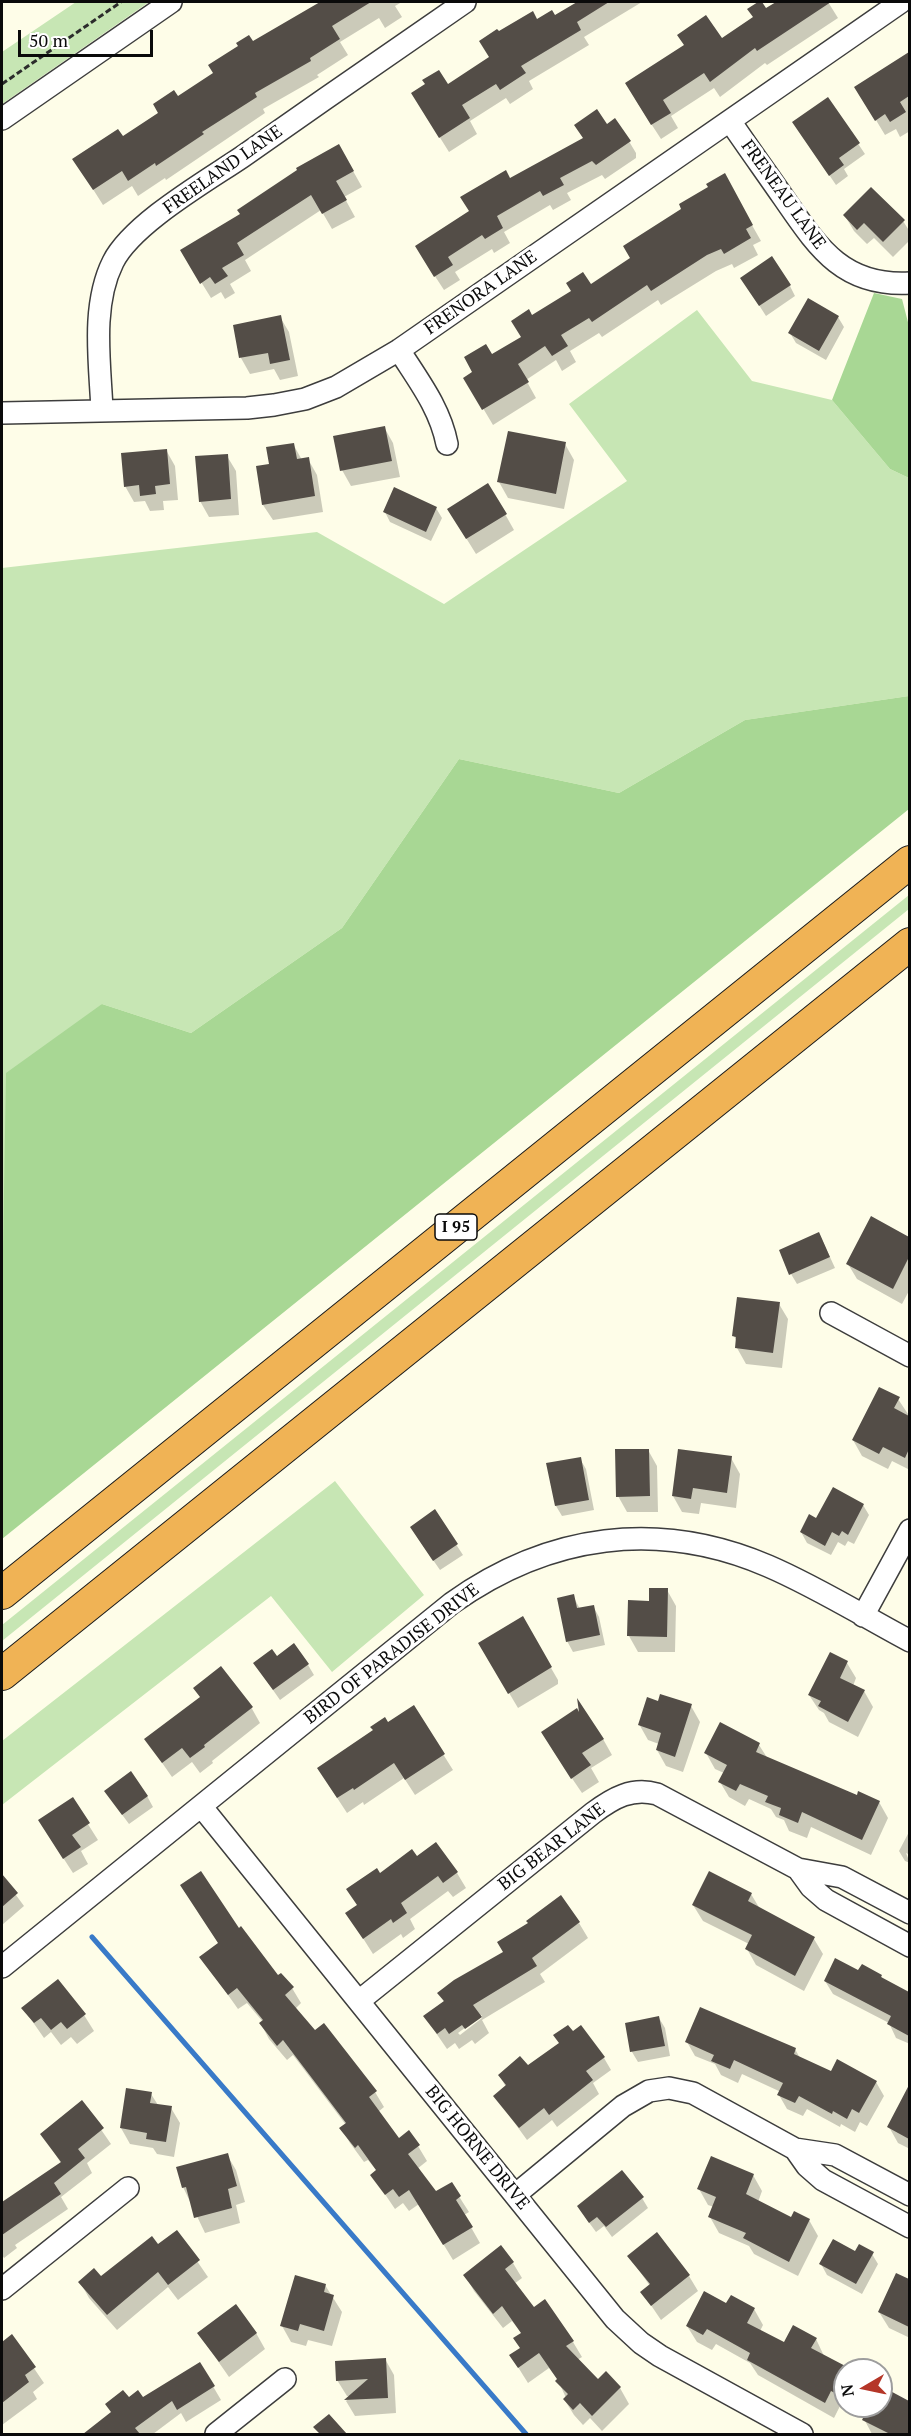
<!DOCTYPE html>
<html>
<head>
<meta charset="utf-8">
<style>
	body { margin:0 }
	#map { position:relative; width:911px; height:2436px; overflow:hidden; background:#fefde8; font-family:"PT Serif",serif }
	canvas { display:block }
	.frame { position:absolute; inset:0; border:3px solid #0a0a0a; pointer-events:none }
	.north { position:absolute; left:833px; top:2358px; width:60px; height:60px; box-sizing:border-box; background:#fff; border:2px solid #9d9d9d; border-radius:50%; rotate:261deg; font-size:16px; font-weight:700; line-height:24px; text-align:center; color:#0a0a0a }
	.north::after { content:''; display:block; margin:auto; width:21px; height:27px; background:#b53628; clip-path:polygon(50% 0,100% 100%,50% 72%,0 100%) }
	.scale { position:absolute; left:18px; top:30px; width:135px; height:27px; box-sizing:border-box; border:3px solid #0a0a0a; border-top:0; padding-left:8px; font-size:18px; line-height:21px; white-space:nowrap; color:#0a0a0a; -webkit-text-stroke:4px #fff; paint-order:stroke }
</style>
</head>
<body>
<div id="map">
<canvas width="911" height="2436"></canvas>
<div class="frame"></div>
<div class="north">N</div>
<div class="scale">50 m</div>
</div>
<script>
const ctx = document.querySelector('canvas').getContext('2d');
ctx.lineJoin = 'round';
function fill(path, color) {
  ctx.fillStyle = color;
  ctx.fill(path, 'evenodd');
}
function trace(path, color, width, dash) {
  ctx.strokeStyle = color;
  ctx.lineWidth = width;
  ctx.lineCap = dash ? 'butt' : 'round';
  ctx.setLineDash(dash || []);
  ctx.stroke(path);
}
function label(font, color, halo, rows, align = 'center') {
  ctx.font = font + ' "PT Serif",serif';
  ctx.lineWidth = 6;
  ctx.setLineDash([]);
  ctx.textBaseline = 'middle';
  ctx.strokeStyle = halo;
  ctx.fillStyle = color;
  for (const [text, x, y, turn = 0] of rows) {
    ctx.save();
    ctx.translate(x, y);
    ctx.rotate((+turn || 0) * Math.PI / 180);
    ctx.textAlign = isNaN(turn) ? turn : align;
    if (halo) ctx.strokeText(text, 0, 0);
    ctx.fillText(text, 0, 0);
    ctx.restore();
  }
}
fill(new Path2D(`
	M76 2H149L2 104V52Z
	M697 310 752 381 832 400 890 469 909 478V696L745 720 619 793 459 759 342 928 191 1033 102 1004 2 1310V568L317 532 444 604 627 481 569 404Z
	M909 895V909L2 1641V1625Z
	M335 1481 424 1595 332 1672 271 1596 2 1805V1741Z`), '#c7e6b4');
fill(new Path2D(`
	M874 293 902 299 910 330 909 478 890 469 832 400Z
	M909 696V809L2 1539V1310L6 1073 102 1004 191 1033 342 928 459 759 619 793 745 720Z`), '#a8d794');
fill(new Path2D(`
	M319 2H402L395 6 402 17 385 28 379 18 340 42 348 55 317 75 319 77 263 109 265 113 166 180 165 178 138 196 132 186 103 205 84 175 122 138 215 74 252 43 320 3Z
	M580 2H642L584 37 589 45 529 81 533 89 510 104 506 98 470 121 477 134 449 152 422 109 448 86 491 58 498 33 554 17Z
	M778 2H828L838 18 767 65 765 63 720 97 714 88 671 116 678 128 661 139 635 99Z
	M910 53V131L900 137 896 129 885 135 856 87Z
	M828 99 865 154 844 169 848 176 836 185 800 132Z
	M606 126 627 138 636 153V158L605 179 602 175 567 193 571 200 553 210 550 205 504 232 510 243 494 253 492 249 455 272 460 280 444 290 425 261 471 212 510 180Z
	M339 146 362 187 344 197 355 217 332 229 321 210 245 260 251 271 230 284 235 293 225 299 221 292 211 298 182 251 241 214Z
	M724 176 761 241 753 245 758 255 734 268 732 264 716 271 661 305 658 300 602 337 599 333 570 351 576 362 562 371 556 360 526 380 536 398 493 425 465 378 492 356 522 338 532 317 591 286 632 259 683 209Z
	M845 216 903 221 910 232V240L893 257 874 238 867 244 854 231Z
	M790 286 795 296 766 316 748 288Z
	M280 317 289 332 298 376 280 380 274 369 250 374 241 358 234 326Z
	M838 317 844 327 826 360 796 343 790 333Z
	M384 427 393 443 400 477 351 486 342 470Z
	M293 444 302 460 308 459 317 475 323 512 273 520 263 505 270 465Z
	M565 444 574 460 564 509 508 498 499 482Z
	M166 450 175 466 178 500 163 501 164 510 150 511 145 501 134 502 125 486Z
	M227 456 236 471 239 515 209 517 200 501Z
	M436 508 442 518 431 541 390 522 385 512Z
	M505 514 514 530 476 554 458 525Z
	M872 1218 910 1238V1289L902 1304 857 1279 848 1264Z
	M819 1233 835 1268 797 1284 791 1274Z
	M779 1304 788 1319 782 1368 746 1364 737 1348V1342L734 1336Z
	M898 1399 910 1417V1470L892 1461 888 1469 862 1456 853 1440Z
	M648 1450 657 1466 658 1512H627L618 1496Z
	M731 1458 740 1474 736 1508 701 1503 699 1514 682 1512 673 1496Z
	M580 1459 586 1469 594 1510 562 1516 556 1506 548 1465Z
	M863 1505 869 1515 854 1544 848 1541 845 1546 838 1542 831 1555 807 1543 801 1532 817 1520Z
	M434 1511 463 1555 440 1570 417 1537Z
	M667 1590 676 1606 675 1652H638L629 1636 650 1602Z
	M573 1596 580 1609 593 1606 599 1617 605 1645 573 1652 567 1641Z
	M522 1618 558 1680V1684L518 1708 480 1644Z
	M277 1658 308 1665 314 1675 280 1700 261 1673Z
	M847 1663 856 1678 853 1686 864 1691 873 1707 858 1737 829 1722 824 1713 819 1710 809 1695Z
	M659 1703 691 1706 700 1722 683 1772 666 1766 657 1750 659 1744 648 1740 639 1724Z
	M251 1707 260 1723 212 1761 213 1763 200 1773 192 1762 172 1777 146 1740Z
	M414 1708 453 1770 415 1795 404 1778 364 1805 363 1802 347 1813 328 1784 388 1724Z
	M603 1739 612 1755 591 1768 599 1782 582 1793 552 1749Z
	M759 1745 768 1759 858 1796 879 1802 888 1818 871 1855 811 1827 807 1838 789 1831 784 1820 776 1817 771 1809 749 1799 745 1806 729 1797 720 1782 724 1773 715 1769 706 1753Z
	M147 1796 153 1807 129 1824 112 1801Z
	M72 1799 98 1840 81 1851 88 1864 73 1873 49 1836Z
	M910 1830V1855L906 1853 910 1863 905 1861 899 1851Z
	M417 1859 457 1873 466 1888 453 1897 448 1891 410 1919 415 1929 403 1938 401 1934 373 1954 347 1913Z
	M2 1876 24 1906 2 1925Z
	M751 1894 760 1909 814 1939 823 1954 804 1991 756 1965 747 1949 749 1944 703 1921 693 1905Z
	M579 1923 588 1938 540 1974 545 1982 482 2020 489 2033 475 2044 472 2040 459 2049 455 2043 447 2049 425 2017 444 2002 439 1993ZM482 2015V2018L460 2035 458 2033Z
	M238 1930 278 1978 292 1988 301 2003 295 2009 315 2032 375 2092 384 2107 378 2112 399 2140 418 2146 427 2161 417 2169 436 2193 451 2184 469 2212 464 2215 480 2243 453 2260 419 2204 409 2211 403 2203 395 2209 372 2175 377 2171 368 2160 364 2162 350 2143 341 2128 346 2125 293 2055 287 2060 269 2039 261 2024 263 2022 247 2003 238 2009 201 1957Z
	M859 1972 881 1976 884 1981 910 1993V2044L896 2038 889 2023 833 1994 825 1981Z
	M57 1981 84 2015 94 2031 77 2044 71 2037 61 2045 51 2032 44 2038 23 2008Z
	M659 2018 665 2028 670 2056 638 2062 632 2052 627 2024Z
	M687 2042 795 2049 800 2058 832 2073 876 2082 884 2096 867 2126 860 2122 855 2132 841 2124 840 2127 807 2109 803 2116 787 2109 779 2095 781 2092 742 2074 738 2083 721 2075 715 2064 695 2056Z
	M604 2058 611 2070 593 2083 599 2094 557 2127 552 2120 527 2140 495 2096 506 2087 499 2075 527 2067Z
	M151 2094 158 2105 171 2108 180 2123 174 2157 157 2154 153 2148 130 2144 121 2128Z
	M905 2097 910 2100V2149L898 2143 889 2127Z
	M82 2102 111 2144 87 2163 92 2173 61 2197 68 2209 15 2245 17 2248 4 2258 2 2255V2204L61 2163 42 2134Z
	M227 2155 236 2170 245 2202 236 2205 240 2223 205 2233 183 2187Z
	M753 2175 762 2191 758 2202 792 2219 809 2220 818 2236 798 2276 754 2254 749 2246 719 2233 710 2217 714 2207 708 2205 699 2189Z
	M642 2198 648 2208 612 2237 604 2226 596 2232 585 2217Z
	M177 2232 208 2277 178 2300 168 2287 117 2330 89 2298 80 2282 101 2278 158 2246Z
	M855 2253 872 2254 878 2264 862 2294 827 2275 821 2264Z
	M629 2256 689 2276 698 2291 661 2320 642 2292 650 2286Z
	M513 2263 522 2278 514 2284 534 2309 573 2342 582 2357 577 2360 598 2381 606 2373 620 2388 629 2404 602 2431 590 2418 583 2425 574 2415 564 2399 566 2398 558 2380 549 2368 528 2383 511 2356 521 2348 522 2334 512 2321 503 2328 474 2291 465 2275Z
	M897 2275 910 2281V2338L889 2328 879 2312Z
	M325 2285 342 2312 332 2346 308 2340 306 2346 291 2342 282 2326Z
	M727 2305 754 2309 763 2325 760 2331 784 2344 816 2339 824 2356 849 2370H845V2406H881V2387L910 2402V2434H872L864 2419 840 2406 834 2418 758 2375 750 2363 716 2344 712 2350 697 2342 687 2326Z
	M256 2333 265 2349 229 2377 199 2334Z
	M12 2336 44 2383 33 2392 37 2399 2 2425V2344Z
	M385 2359 394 2375 396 2413 355 2416 346 2401 351 2396H347L337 2380Z
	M200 2364 221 2400 186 2422 181 2413 153 2434H85L128 2399H143Z`), '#0003');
trace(new Path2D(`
	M92 1937 526 2434`), '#397ac8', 5);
fill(new Path2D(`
	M320 2H371L332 26 340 39 310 58 311 61 255 93 257 97 202 132 204 134 156 166 155 163 128 181 122 171 93 190 72 159 118 129 123 136 158 113 153 104 174 90 178 96 213 73 208 65 238 46 236 43 249 35 253 41Z
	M577 2H609L577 22 581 30 521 66 526 73 500 90 496 84 462 105 470 118 439 138 411 93 425 84 422 80 439 70 448 84 489 57 479 41 497 29 499 31 533 11 537 19 552 10 555 15Z
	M758 2H762L766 8 776 2H831L757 51 755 48 710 82 704 73 663 100 671 113 651 125 625 83 684 45 677 35 706 15 722 38 753 17 747 9Z
	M909 52V96L900 102 906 112 890 122 885 114 875 121 854 87Z
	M828 97 860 143 839 158 844 165 829 176 792 122Z
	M597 109 607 124 615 118 631 141 596 165 592 161 560 178 564 185 543 196 540 191 497 216 503 228 485 239 482 235 448 257 453 265 434 277 415 246 469 211 460 197 506 170 510 178 583 138 574 125Z
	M339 144 354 171 336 181 347 200 322 214 311 195 237 243 244 255 222 268 228 276 215 284 210 277 200 284 180 250 240 214 237 210 297 170 296 168Z
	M725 173 753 225 746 229 751 238 724 254 721 249 707 255 651 291 647 285 592 322 589 318 561 335 568 346 552 356 545 346 518 364 529 382 482 410 463 378 472 372 464 357 486 344 492 354 521 337 511 321 529 309 532 315 571 291 566 283 583 272 591 284 630 258 623 246 681 209 679 204 708 187 706 184Z
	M871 187 905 220 883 242 864 223 857 230 843 215Z
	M772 256 791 285 759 306 740 278Z
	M808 298 839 316 819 351 788 333Z
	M281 315 290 360 270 364 268 353 239 358 233 325Z
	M385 426 392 461 340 471 333 436Z
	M508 431 566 442 556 494 497 482Z
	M294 443 297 459 309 457 315 496 262 505 256 466 269 464 266 447Z
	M167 449 170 484 155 486 156 494 140 496 139 485 124 487 121 453Z
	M228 454 231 499 199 502 195 456Z
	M488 483 507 514 466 539 447 509Z
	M394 487 437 507 426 532 383 512Z
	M871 1216 909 1237V1257L893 1289 846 1264Z
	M819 1232 830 1257 789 1275 779 1250Z
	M737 1297 780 1302 773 1353 735 1348 736 1337 732 1336Z
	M879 1387 900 1397 894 1408 909 1416V1449L905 1458 883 1447 879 1454 852 1440Z
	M615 1449H649L650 1496 616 1497Z
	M678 1449 732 1456 727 1493 693 1488 691 1499 672 1496Z
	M581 1457 589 1500 555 1506 546 1463Z
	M833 1487 864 1504 848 1535 842 1531 839 1536 832 1532 825 1546 800 1532 809 1514 816 1518Z
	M435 1509 458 1544 433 1561 410 1527Z
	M649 1588H668L667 1637 627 1636 628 1600 649 1601Z
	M574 1594 577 1608 594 1605 600 1635 566 1642 557 1598Z
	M523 1616 552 1667 508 1694 478 1643Z
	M294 1643 309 1664 273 1690 253 1663 272 1649 277 1656Z
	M830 1652 848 1661 840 1678 865 1690 848 1722 818 1706 821 1701 808 1695Z
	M221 1666 253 1707 204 1745 205 1747 190 1758 182 1748 162 1763 144 1739 200 1697 193 1688Z
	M660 1694 692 1704 675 1757 656 1750 661 1733 638 1725 647 1697 658 1701Z
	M577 1698 604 1739 582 1753 591 1765 571 1779 541 1732 577 1708 579 1712Z
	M414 1705 445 1754 405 1780 394 1763 354 1790 353 1788 337 1798 317 1768 373 1730 370 1727 385 1717 388 1722Z
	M720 1722 760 1743 756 1752 857 1795 858 1791 880 1801 862 1840 802 1812 798 1823 779 1815 781 1808 765 1802 768 1796 740 1784 736 1791 718 1782 727 1765 704 1753Z
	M131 1771 148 1796 122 1815 104 1791Z
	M73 1797 90 1823 72 1835 81 1847 63 1859 38 1820Z
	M436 1842 458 1872 443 1883 438 1876 401 1903 407 1913 393 1923 391 1919 363 1939 345 1913 357 1905 346 1889 377 1868 380 1873 412 1849 417 1856Z
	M201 1871 239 1928 241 1926 278 1975 281 1973 294 1987 285 1995 315 2030 324 2023 377 2091 369 2097 399 2138 409 2130 420 2145 408 2154 436 2191 452 2182 461 2196 456 2200 473 2227 443 2245 409 2190 399 2197 393 2189 385 2195 370 2175 376 2170 358 2145 355 2148 339 2128 346 2123 283 2040 277 2046 259 2023 263 2020 237 1988 228 1995 199 1957 218 1943 180 1885Z
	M709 1871 752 1893 748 1901 815 1937 795 1976 745 1949 752 1935 692 1905Z
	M2 1874 18 1893 2 1907Z
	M561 1895 580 1922 532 1958 537 1966 473 2005 482 2017 465 2029 462 2025 449 2034 445 2028 437 2034 423 2016 444 2001 437 1993 454 1980 503 1952 497 1942 528 1923 526 1921Z
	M835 1958 858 1970 862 1964 882 1975 881 1977 909 1992V2036L887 2024 891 2016 824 1981Z
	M58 1979 86 2014 67 2029 61 2022 51 2030 41 2018 34 2023 21 2008Z
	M700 2007 796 2048 794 2054 831 2071 837 2059 877 2081 859 2113 852 2109 847 2119 833 2111 832 2114 799 2096 795 2103 777 2095 783 2083 734 2060 730 2069 711 2061 714 2055 685 2042Z
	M659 2016 665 2046 630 2052 625 2023Z
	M568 2025 573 2031 581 2025 605 2057 586 2071 593 2080 549 2115 544 2108 519 2128 493 2096 506 2085 498 2075 520 2056 528 2065 559 2043 553 2035Z
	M909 2085V2139L887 2127Z
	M126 2088 152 2092 150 2103 172 2106 166 2142 146 2139 147 2133 120 2128Z
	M82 2100 104 2128 78 2149 85 2158 54 2183 61 2194 2 2235V2202L61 2162 40 2134Z
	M228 2153 237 2186 228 2189 232 2208 194 2218 186 2187 182 2188 176 2167Z
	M711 2156 754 2174 746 2194 791 2217 794 2211 810 2219 789 2262 743 2238 746 2233 708 2217 716 2197 697 2189Z
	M622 2170 644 2197 606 2227 597 2217 589 2223 577 2206Z
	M177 2230 200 2260 168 2285 158 2272 107 2315 78 2282 94 2268 101 2276 152 2236 158 2244Z
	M657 2232 690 2275 651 2306 640 2292 650 2284 627 2256Z
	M833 2239 855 2251 859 2244 874 2252 856 2284 819 2264Z
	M501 2245 514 2262 505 2269 534 2307 545 2299 574 2341 566 2346 598 2379 606 2371 621 2387 592 2416 580 2403 573 2410 563 2399 568 2394 555 2381 557 2379 539 2353 518 2368 509 2355 520 2348 513 2338 521 2333 502 2306 493 2314 463 2275Z
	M896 2273 909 2279V2327L878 2312Z
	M295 2275 326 2284 324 2292 334 2295 324 2331 300 2324 298 2331 280 2326Z
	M704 2291 726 2303 731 2295 755 2308 747 2323 784 2342 793 2325 817 2338 811 2348 853 2370H845V2398L831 2391 825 2403 747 2360 750 2353 707 2329 703 2335 686 2326Z
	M236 2304 257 2333 219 2362 197 2333Z
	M12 2334 36 2367 25 2375 29 2382 2 2403V2342Z
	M386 2358 388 2398 344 2400 368 2379 336 2381 335 2361Z
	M200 2362 215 2386 177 2410 172 2401 135 2428 140 2434H83L111 2412 105 2404 123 2390 129 2397 138 2390 143 2397Z
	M881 2386 909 2401V2434H890L862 2420 869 2406H881Z
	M329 2414 347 2434H320L313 2427Z`), '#534d47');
const minor = new Path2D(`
	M2 119 171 2
	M730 121C747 146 765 171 783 197 817 246 842 287 910 283
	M399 350C418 380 440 408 447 444
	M102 410C100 363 91 306 113 262 132 224 205 182 242 157 316 105 391 53 465 2
	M2 413 247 408 274 405 305 399 336 387 399 350 901 2
	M831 1313 910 1356
	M863 1616 910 1530
	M201 1806 615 2319 641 2343 660 2356 802 2434
	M798 1869 811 1887 826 1900 910 1946
	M2 1967 452 1603C549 1534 658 1519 768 1566 817 1587 863 1616 910 1641
	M359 2001 593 1813C613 1798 632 1787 657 1794L798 1869 842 1877 910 1913
	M795 2149 807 2166 823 2180 910 2227
	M515 2195 623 2106 649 2091 669 2088 693 2093 795 2149 835 2155 910 2195
	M2 2289 128 2188
	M216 2434 285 2379`);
const highway = new Path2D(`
	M2 1593 910 862
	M2 1674 910 944`);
trace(minor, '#3d3d3d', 24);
trace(highway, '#1b1b1b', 34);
trace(new Path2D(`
	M2 84 121 2`), '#2c2c2c', 3, [6, 3]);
trace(minor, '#fff', 21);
trace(highway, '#f0b355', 32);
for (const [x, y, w] of [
	[456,1227,42]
]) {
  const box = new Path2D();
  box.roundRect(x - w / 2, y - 13, w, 26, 4.5);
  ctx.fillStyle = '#fff';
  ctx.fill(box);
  trace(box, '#0a0a0a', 1.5);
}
label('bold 16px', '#0a0a0a', null, [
	["I 95",456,1227]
]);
label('18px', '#0a0a0a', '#fff', [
	["FREELAND LANE",223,170,-35],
	["FRENEAU LANE",783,195,54],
	["FRENORA LANE",481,293,-35],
	["BIRD OF PARADISE DRIVE",392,1654,-38],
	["BIG BEAR LANE",552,1847,-38],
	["BIG HORNE DRIVE",477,2148,51]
]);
</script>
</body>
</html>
